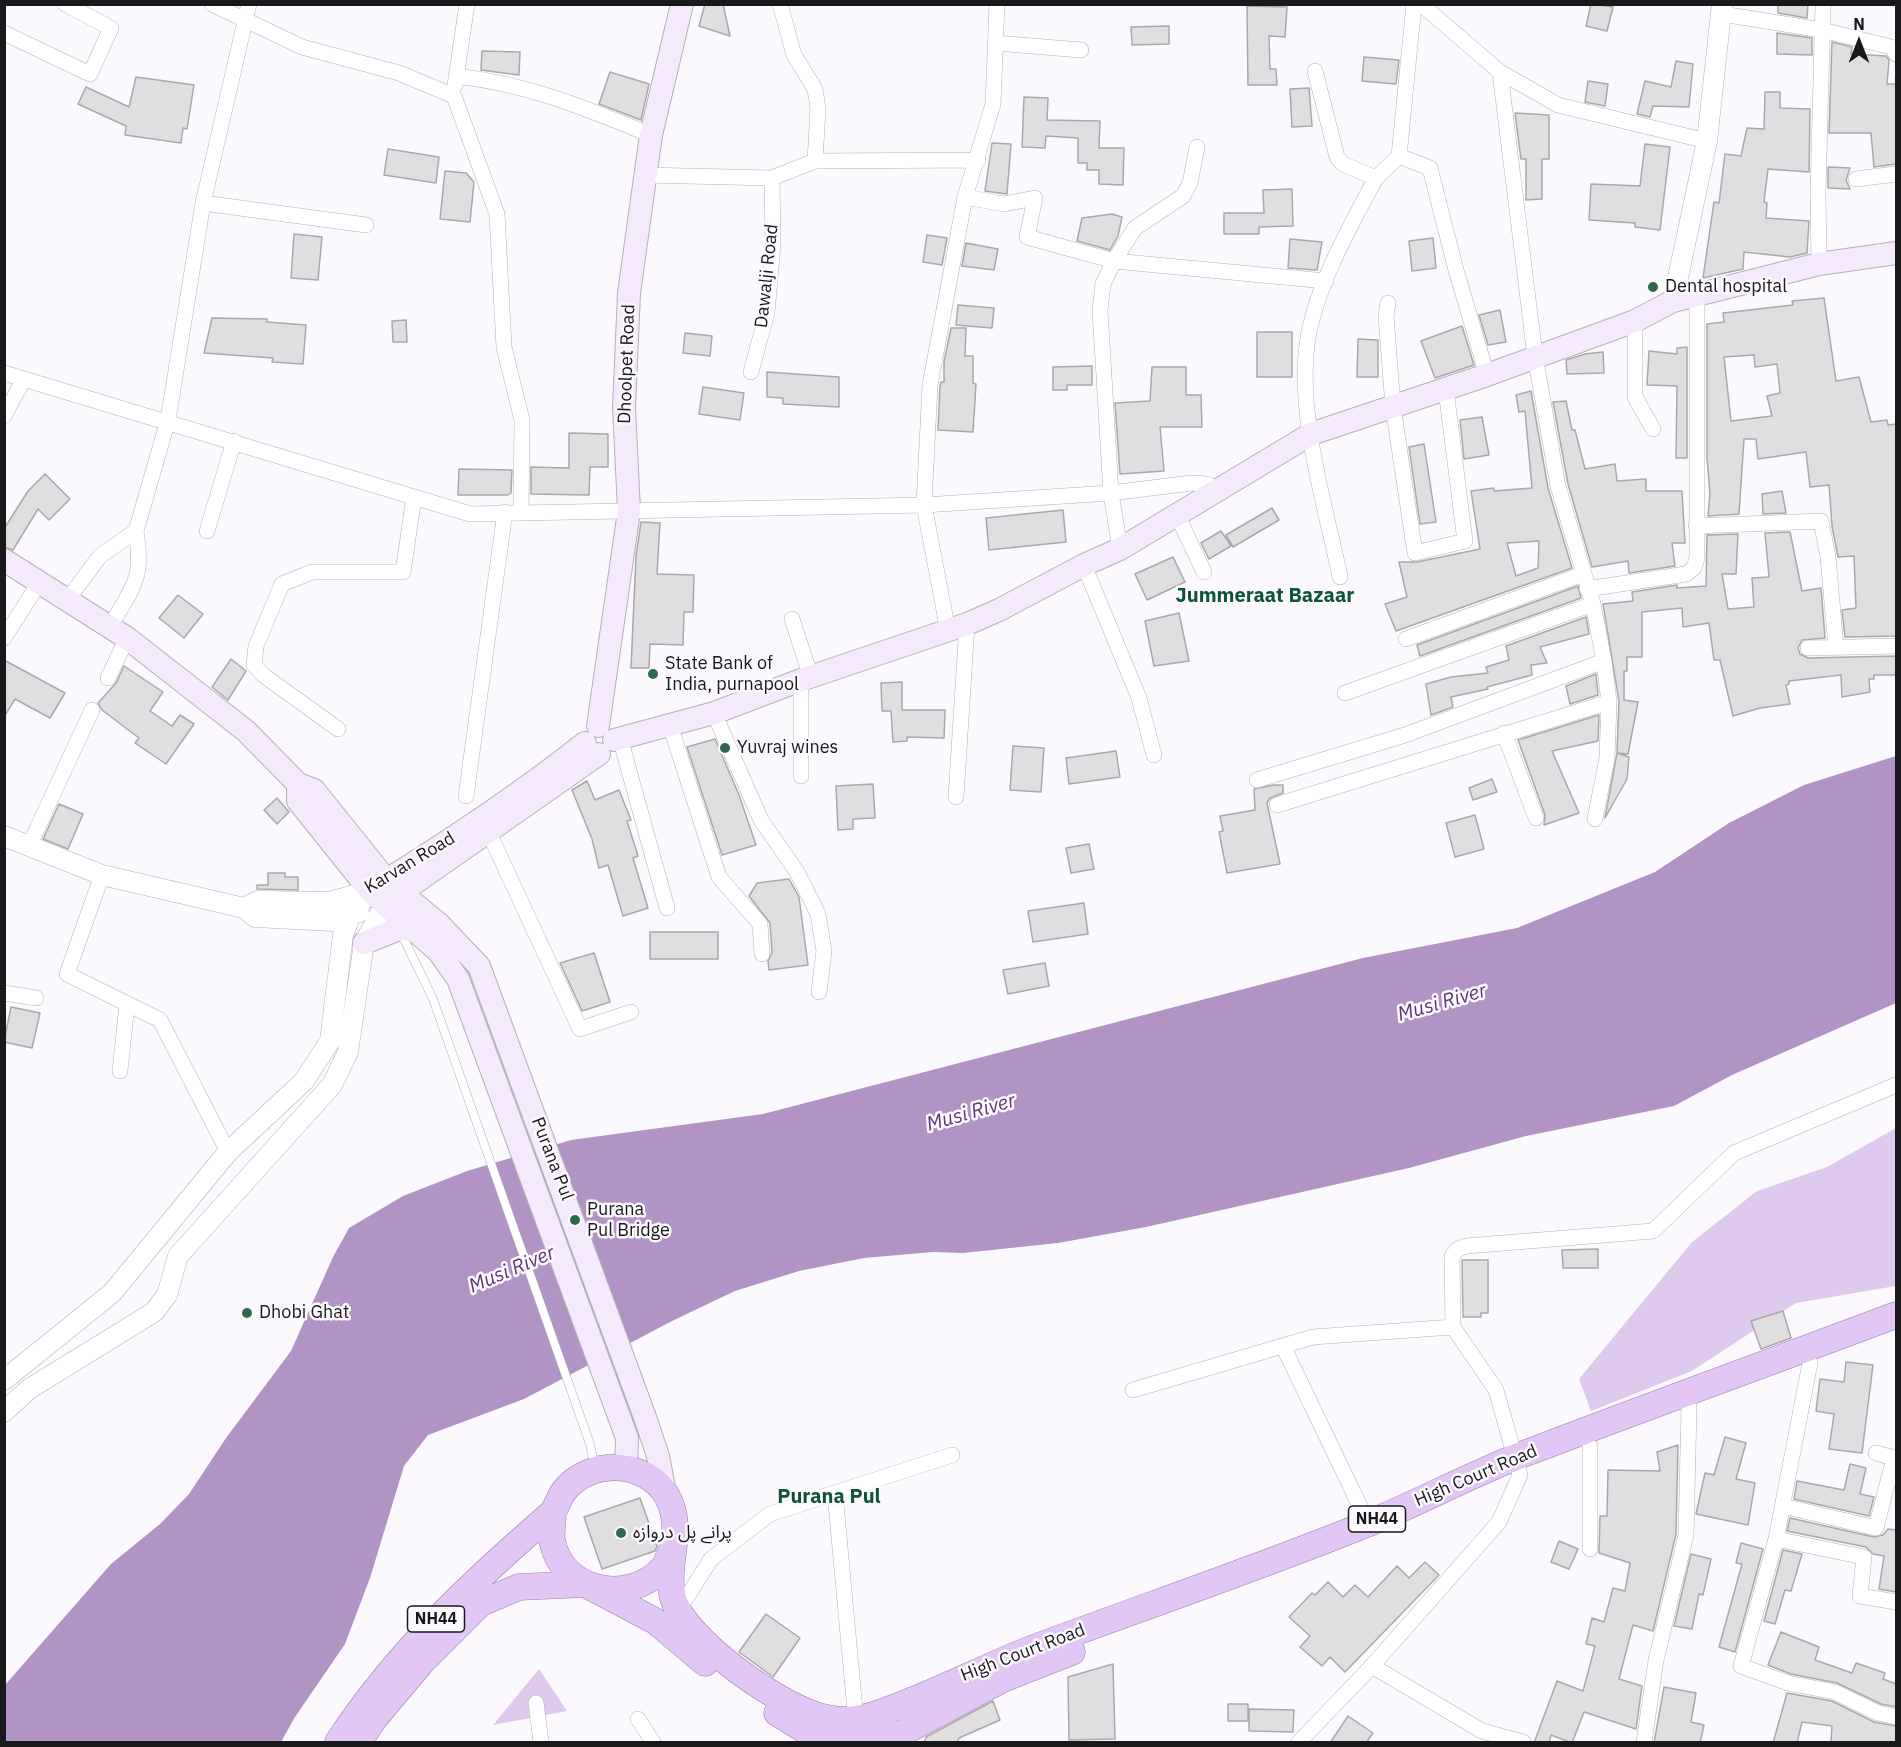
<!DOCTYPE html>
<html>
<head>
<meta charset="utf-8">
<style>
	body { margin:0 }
	#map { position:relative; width:1901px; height:1747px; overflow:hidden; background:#fcf9fe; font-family:"IBM Plex Sans",sans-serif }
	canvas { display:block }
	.frame { position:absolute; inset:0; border:6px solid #19181a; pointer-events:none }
	.north { position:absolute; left:1829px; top:12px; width:60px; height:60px; -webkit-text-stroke:4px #fcf9fe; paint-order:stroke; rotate:0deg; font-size:16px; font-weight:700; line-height:24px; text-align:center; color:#19181a }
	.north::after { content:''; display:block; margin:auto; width:21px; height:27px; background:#19181a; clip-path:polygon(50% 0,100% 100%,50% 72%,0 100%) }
</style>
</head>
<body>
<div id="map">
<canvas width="1901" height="1747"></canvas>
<div class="frame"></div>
<div class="north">N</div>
</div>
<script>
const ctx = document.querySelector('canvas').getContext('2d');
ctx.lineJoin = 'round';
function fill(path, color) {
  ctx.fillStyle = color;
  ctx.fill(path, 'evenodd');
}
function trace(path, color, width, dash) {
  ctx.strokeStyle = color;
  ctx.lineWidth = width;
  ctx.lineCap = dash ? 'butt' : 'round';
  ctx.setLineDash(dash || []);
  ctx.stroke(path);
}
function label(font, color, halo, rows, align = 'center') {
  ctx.font = font + ' "IBM Plex Sans","Noto Sans Arabic",sans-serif';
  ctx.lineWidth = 5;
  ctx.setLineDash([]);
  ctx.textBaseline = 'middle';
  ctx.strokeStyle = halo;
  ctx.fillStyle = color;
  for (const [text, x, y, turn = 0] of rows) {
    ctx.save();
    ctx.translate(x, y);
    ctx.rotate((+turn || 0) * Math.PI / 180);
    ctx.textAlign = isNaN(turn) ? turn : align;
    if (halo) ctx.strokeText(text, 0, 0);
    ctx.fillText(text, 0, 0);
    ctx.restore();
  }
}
fill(new Path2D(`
	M1896 1128V1286L1796 1303 1692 1371 1591 1411 1579 1379 1692 1242 1757 1191 1827 1167Z
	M539 1669 567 1711 493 1725Z`), '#decaed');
fill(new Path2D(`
	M1896 756V1003L1732 1075 1674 1106 1526 1136 1409 1168 1146 1227 1058 1243 963 1253 933 1252 864 1258 799 1271 735 1291 672 1321 524 1399 428 1435 404 1466 370 1578 345 1644 295 1717 281 1742H5V1685L111 1564 160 1524 189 1494 226 1438 291 1351 333 1257 349 1228 403 1196 467 1171 571 1140 763 1114 1363 958 1517 928 1655 872 1729 823 1804 785Z`), '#b193c4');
const building = new Path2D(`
	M705 4H723L730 36 699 26Z
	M1591 4 1613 7 1607 31 1586 26Z
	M1778 4H1808L1807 18 1778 13Z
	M1247 6 1287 7 1285 37 1269 36 1270 69H1276L1277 85H1248Z
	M1169 26V44L1132 45 1131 27Z
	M1777 33 1812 38V55L1777 54Z
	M1832 42 1852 47 1851 54 1886 56 1889 60 1887 84H1896V164L1874 167 1871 133H1829Z
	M482 51 520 52 519 75 481 70Z
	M1364 57 1399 60 1396 84 1362 81Z
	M1676 61 1693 64 1689 107 1653 106 1650 117 1637 114 1645 81 1671 87Z
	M610 72 649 84 641 120 599 104Z
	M136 77 194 85 187 129 183 128 181 143 125 135 126 126 78 104 86 87 129 107Z
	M1588 81 1608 84 1605 106 1585 102Z
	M1309 88 1312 126 1292 127 1290 89Z
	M1765 92H1780V108L1810 109 1809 172 1768 169 1764 202 1767 203 1766 218 1809 221 1807 253 1790 257 1744 252 1743 269 1703 278 1714 202 1719 203 1725 154 1741 156 1747 128 1764 129Z
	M1024 97 1048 98 1047 120 1100 121 1099 148H1124L1123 185 1099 184V170H1087V163H1078V138L1046 136 1045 148 1022 147Z
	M1515 113 1549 115V159H1542V199L1526 200V159H1521Z
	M992 143 1011 144 1007 194 985 191Z
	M1645 144 1670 147 1660 230 1635 227V223L1589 220 1591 184 1640 186Z
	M388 149 439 157 436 183 384 175Z
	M1828 167 1850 168 1846 180 1850 189 1828 188Z
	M445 171 466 173 474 182 470 222 440 219Z
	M1292 189 1293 226 1259 227V234H1224V213H1264L1263 190Z
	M1112 214 1122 217 1118 236 1110 250 1077 241 1082 218Z
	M294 234 322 237 318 280 291 278Z
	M927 235 947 238 942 265 923 262Z
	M1433 238 1436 268 1412 271 1409 241Z
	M1290 239 1322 242 1317 270 1288 268Z
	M966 243 998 249 994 270 962 266Z
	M1824 298 1836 381 1859 377 1871 422 1887 420 1888 425 1896 424V636L1845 637 1842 610 1856 608 1854 556 1838 557 1832 526 1829 485 1810 487 1806 452 1758 459 1756 439H1744L1739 514 1708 516 1710 494 1707 458V324L1724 322 1723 313 1793 305 1792 301ZM1754 355 1755 367 1777 364 1780 393 1767 396 1772 416 1731 421 1724 357Z
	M958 305 994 308 992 328 956 325Z
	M1500 310 1506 342 1488 345 1479 315Z
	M212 318 267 319V322L306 325 303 364 272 362 273 358 204 353Z
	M406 320 407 342H393L392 321Z
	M1462 326 1474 365 1435 378 1421 341Z
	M951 328H966L965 356H973V383L976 384 973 432 938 430 940 386 941 382H944V362Z
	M1257 332H1292V377H1257Z
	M685 333 712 336 710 356 683 353Z
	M1358 339 1378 340V377H1357Z
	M1687 347V458H1676L1677 386 1647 385 1649 351 1677 354V348Z
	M1603 352 1604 373 1567 374 1566 360 1585 354Z
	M1092 366V385H1067V390H1053V367Z
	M1152 367H1186V395H1201L1202 427H1160L1164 471 1120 474 1115 403 1150 401Z
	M767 372 839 377V407L783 404V398L767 397Z
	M703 387 744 393 740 420 699 414Z
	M1531 391 1548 488 1572 568 1396 631 1385 604 1407 597 1399 562H1417L1480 549 1471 491 1494 488V491L1532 488 1525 411 1519 412 1516 395ZM1539 541 1538 568 1516 576 1507 543Z
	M1566 401 1572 430H1575L1585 469 1615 464 1617 481 1646 479V491H1682L1685 543H1672L1675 566 1629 573 1628 561 1592 567 1568 484 1553 402Z
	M1482 417 1489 455 1464 459 1460 420Z
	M569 433 608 434V467H590L589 495 531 494V467L569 468Z
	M1424 444 1436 522 1420 524 1409 447Z
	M459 469 512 470 511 493 508 495H458Z
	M45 474 70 499 49 520 38 509 13 550 4 547V529L28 491Z
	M1782 491 1786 513 1763 514 1762 494Z
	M1272 508 1279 520 1233 547 1226 535Z
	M1063 510 1066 542 989 550 986 518Z
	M641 522 660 523 657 574 694 575 693 612H684L683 645 650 644 649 668H631L636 556Z
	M1221 531 1231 546 1209 559 1201 543Z
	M1790 532 1802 591 1821 588 1825 638 1802 640 1798 648 1800 654 1808 658 1896 656V675H1874V679H1869L1870 692 1842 697 1841 675 1789 681V684L1786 685 1790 704 1760 708 1733 716 1720 660H1714L1709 623 1683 627 1682 608 1642 612V657H1627V671H1624V700L1638 702 1628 754 1617 753 1619 701 1603 604 1633 601 1632 592 1677 585V588L1706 586 1707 535 1738 534 1736 574H1722L1728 609 1754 607 1752 578 1769 577 1765 533Z
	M1173 557 1185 582 1147 600 1135 574Z
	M1578 586 1581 598 1420 656 1417 645Z
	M178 595 203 614 184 638 159 618Z
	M1179 613 1189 661 1154 666 1145 621Z
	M1586 617 1589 634 1540 647 1547 663 1531 665 1532 675 1487 687 1488 689 1451 697 1453 707 1431 715 1426 684 1451 677 1488 673 1486 667 1509 660 1506 646Z
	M231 659 246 671 228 700 212 687Z
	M4 660 65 693 50 718 15 699 4 717Z
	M124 666 163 692 150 711 172 726 180 715 194 724 166 764 135 743 139 738 102 710 98 703 116 683Z
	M1596 674 1598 695 1570 704 1566 686Z
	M902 682V710H945L944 738 907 737V741L893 742 891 711H882L881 683Z
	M1599 715 1598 741 1552 751 1579 813 1544 825 1545 815 1518 740Z
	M715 739 739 795 756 845 722 855 687 747Z
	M1013 746 1044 748 1041 792 1010 790Z
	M1116 751 1120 777 1069 784 1066 758Z
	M1617 753 1629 757 1627 779 1605 818Z
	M1492 779 1497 792 1473 800 1469 788Z
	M587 781 595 800 619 790 631 820 627 821 638 856 633 858 648 908 623 916 608 865 599 868 592 839 572 790Z
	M873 784 875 818 853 819V829L838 830 836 786Z
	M1274 785H1283V793L1270 798 1267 803 1280 864 1227 873 1219 832 1223 831 1220 816 1255 810 1254 789Z
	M277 798 289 812 277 824 264 810Z
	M59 804 83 814 68 849 43 839Z
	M1475 815 1484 849 1455 857 1446 823Z
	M1089 844 1094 869 1071 873 1066 848Z
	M268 873H285V877H298V890L257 889V885H268Z
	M789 879 799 897 808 965 769 970 768 961 772 953 770 923 749 896 757 883Z
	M1084 903 1088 934 1033 942 1028 911Z
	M650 932H718V959H650Z
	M594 953 610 1002 582 1011 560 963Z
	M1045 963 1049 986 1008 994 1003 970Z
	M11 1007 40 1013 32 1048 4 1042Z
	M1598 1249V1268H1563L1562 1250Z
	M1462 1260H1488V1313H1481V1317H1463Z
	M1783 1311 1791 1338 1761 1349 1751 1321Z
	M1846 1362 1873 1365 1862 1453 1829 1449 1834 1414 1816 1411 1820 1379 1844 1382Z
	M1725 1437 1746 1443 1736 1479 1755 1483 1748 1525 1696 1514 1705 1473 1714 1475Z
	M1678 1445 1676 1534 1653 1631 1633 1625 1619 1679 1642 1686 1636 1729 1584 1712 1572 1743 1551 1735 1549 1743H1534L1557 1681 1583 1691 1595 1646 1586 1644 1592 1618 1604 1622 1613 1588 1625 1591 1630 1563 1599 1553 1600 1516H1607L1608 1470 1660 1471 1657 1452Z
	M1850 1464 1866 1468 1860 1494 1874 1497 1869 1516 1794 1499 1797 1481 1844 1490Z
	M640 1498 657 1546 655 1551 602 1569 584 1517Z
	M1790 1518 1874 1537 1883 1535 1888 1529 1896 1530V1592L1879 1589 1884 1556 1873 1554 1866 1547 1787 1531Z
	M1559 1541 1578 1549 1569 1569 1551 1562Z
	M1741 1543 1763 1549 1735 1652 1719 1647 1742 1564 1736 1563Z
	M1783 1550 1802 1554 1791 1591 1785 1590 1775 1624 1764 1621Z
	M1691 1554 1711 1559 1703 1595 1699 1594 1692 1629 1674 1626Z
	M1425 1562 1439 1575 1345 1672 1330 1657 1322 1666 1300 1647 1310 1636 1289 1617 1312 1593 1315 1595 1328 1582 1343 1597 1355 1585 1368 1597 1397 1566 1409 1578Z
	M766 1614 800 1638 773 1677 739 1652Z
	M1781 1632 1819 1647 1815 1660 1852 1673 1856 1663 1885 1673 1883 1679 1896 1684V1707L1881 1704 1837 1683 1791 1674 1768 1665Z
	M1113 1664 1115 1739 1069 1740 1068 1677Z
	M1664 1687 1696 1693 1691 1722 1704 1725 1700 1743H1654Z
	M1787 1693 1832 1701 1874 1722 1896 1726V1743H1831L1832 1726 1802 1722 1797 1743H1773Z
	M993 1701 1000 1720 959 1738 957 1743H924L926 1737Z
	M1228 1704H1248V1721H1228Z
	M1249 1709 1294 1710 1293 1732 1249 1731Z
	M1348 1716 1373 1733 1366 1743H1330Z`);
fill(building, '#e1dee2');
trace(building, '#aba8ac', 1.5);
const service = new Path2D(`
	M401 933 433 999 590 1444 595 1468`);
const minor = new Path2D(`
	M212 4 302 47 399 73 454 96 497 214 504 347 522 420 521 513
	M780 4 794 55 815 89 818 108 815 161 978 160
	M1421 4 1500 72 1558 105 1707 141
	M1722 14 1822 30 1891 47 1896 54
	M4 33 90 74 111 28 65 4
	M996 43 1081 50
	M1315 71 1337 157 1343 164 1376 178C1351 225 1317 284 1308 338 1296 413 1325 503 1340 577
	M456 76C528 84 585 108 651 135
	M455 85 467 4
	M1197 147 1190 183 1183 196 1135 228 1114 261 1326 281
	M1399 156 1414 4
	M644 175 772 178 815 161
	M1376 178 1399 156 1430 168 1456 270 1487 375
	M1856 179 1896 174
	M965 197 1004 204 1035 198 1027 237 1114 261 1103 284 1100 310 1111 493 1120 549
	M203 203 366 225
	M1819 264 1818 193 1823 4
	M1388 303 1386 316 1393 407 1415 553 1465 541 1446 390
	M1635 321V397L1653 429
	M751 372 767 313 773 245 772 178
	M4 373 470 514 924 505 1111 493 1192 483 1206 484 1220 490
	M4 416 24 379
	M1177 515 1204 572
	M1696 526 1821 521 1828 557 1836 647
	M207 531 234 441
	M1084 565 1139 698 1154 755
	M1587 589 1686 574 1694 568 1697 558V294
	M68 599 100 556 136 531 168 420 203 203 249 4
	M792 619 811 677
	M110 627C133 586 144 580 136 531
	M948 631 924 505 930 385 965 197 993 104 997 4
	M4 638 39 583
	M1406 639 1583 574
	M1808 648 1896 646
	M108 678 127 638
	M801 680V776
	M1345 693 1593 604
	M714 713 761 820 797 872 818 914 824 951 819 992
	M670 725 719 877 760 924 762 954
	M338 729 263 675 254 665 256 646 282 584 312 572H403L414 497
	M1504 733 1536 818
	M620 738 667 908
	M1257 780 1405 735 1604 661 1593 604 1558 486 1535 356 1500 72
	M466 796 505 512
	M956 797 967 624
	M1277 805 1609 702 1604 661
	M1595 819 1607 758 1609 702
	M489 833 580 1029 631 1012
	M29 846 92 710
	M102 875 67 974 160 1020 228 1152
	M4 993 36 998
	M120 1071 127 1004
	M1453 1327 1452 1256 1458 1249 1466 1246 1653 1231 1734 1153 1896 1085
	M1283 1346 1368 1523
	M1810 1363 1776 1539 1741 1666 1788 1683 1835 1692 1878 1713 1896 1717
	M1133 1390 1313 1337 1453 1327 1496 1390 1520 1475 1499 1522 1372 1666 1299 1742
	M1590 1446V1549
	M835 1493 856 1721
	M1783 1506 1876 1528 1894 1458 1876 1453
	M1776 1539 1864 1557 1860 1596 1896 1602
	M678 1611 711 1559 770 1514 952 1455
	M1372 1666 1482 1731 1523 1742
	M536 1703 541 1742
	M638 1719 653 1742
	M1644 1742 1656 1660 1686 1535 1689 1407`);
const tertiary = new Path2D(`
	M1673 301 1707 141 1722 4
	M4 836 102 875 244 908 258 901 329 902 370 891
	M244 908 255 917 332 921 359 912
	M4 1380 112 1293 228 1152 304 1081 330 1041 343 935 351 914 370 891
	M4 1412 29 1389 154 1312 167 1295 178 1256 332 1085 348 1052 364 943 386 903`);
const secondary = new Path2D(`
	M4 560 127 638 246 731 298 784 314 790 387 881 439 924 479 966 646 1420 658 1456 665 1493
	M598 726 629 511 624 407 629 293 651 135 682 4
	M614 740 714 713 801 680 967 624 999 610 1084 565 1120 549 1311 434 1487 375 1635 321 1673 301 1819 264 1896 253
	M298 784V801L370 891 439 952 458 979 627 1438 626 1468
	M374 888C447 843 518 796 585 743
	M389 901 599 754
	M364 943 399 929 416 930`);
const trunk = new Path2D(`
	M553 1512C553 1521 551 1532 552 1540 561 1592 628 1605 662 1569 667 1564 669 1555 672 1548
	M777 1713 816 1737 857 1742
	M338 1742C397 1652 472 1582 553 1512 557 1505 560 1496 564 1491 590 1458 646 1460 667 1496 686 1530 664 1564 673 1598 685 1641 784 1710 827 1718 848 1722 862 1719 882 1712 934 1694 984 1667 1036 1647 1146 1606 1258 1568 1367 1524 1419 1502 1469 1476 1521 1455 1646 1407 1771 1362 1896 1315
	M359 1742 374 1719 421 1663 481 1603 519 1587 585 1584 655 1621 705 1663
	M862 1742 902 1733 1001 1680 1072 1652`);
trace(service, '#b4b2b6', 9);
trace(minor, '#b4b2b6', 16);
trace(tertiary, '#b4b2b6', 21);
trace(secondary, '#b4b2b6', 24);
trace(trunk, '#9780a6', 27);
trace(service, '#fff', 8);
trace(minor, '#fff', 15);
trace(tertiary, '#fff', 20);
trace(secondary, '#f4eafb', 22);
trace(trunk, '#e2c6f4', 26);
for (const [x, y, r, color] of [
	[1653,287,6,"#30674d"],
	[653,674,6,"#30674d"],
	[725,748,6,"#30674d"],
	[575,1220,6,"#30674d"],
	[247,1313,6,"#30674d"],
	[621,1533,6,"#30674d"]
]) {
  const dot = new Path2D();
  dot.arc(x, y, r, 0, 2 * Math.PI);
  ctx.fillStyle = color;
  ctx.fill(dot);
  trace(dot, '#fcf9fe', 2);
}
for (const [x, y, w] of [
	[1377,1519,57],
	[436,1619,57]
]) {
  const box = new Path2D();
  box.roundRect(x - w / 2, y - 13, w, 26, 4.5);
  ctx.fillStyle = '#fcf9fe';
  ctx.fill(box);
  trace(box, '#19181a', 1.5);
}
label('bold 16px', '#19181a', null, [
	["NH44",1377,1519],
	["NH44",436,1619]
]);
label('18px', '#19181a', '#fcf9fe', [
	["Dawalji Road",767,276,-84],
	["Dhoolpet Road",627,364,-88],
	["Karvan Road",410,863,-31],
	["Purana Pul",552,1159,69],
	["High Court Road",1476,1476,-23],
	["High Court Road",1023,1653,-21]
]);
label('18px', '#19181a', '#fcf9fe', [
	["Dental hospital",1665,287],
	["State Bank of",665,664],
	["India, purnapool",665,685],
	["Yuvraj wines",737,748],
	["Purana",587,1210],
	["Pul Bridge",587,1231],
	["Dhobi Ghat",259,1313],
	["پرانے پل دروازہ",633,1533]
], 'left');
label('bold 20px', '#0f5338', '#fcf9fe', [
	["Jummeraat Bazaar",1265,596],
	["Purana Pul",829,1497]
]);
label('italic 20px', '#5d3774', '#fcf9fe', [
	["Musi River",1442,1003,-16],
	["Musi River",971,1113,-16],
	["Musi River",512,1270,-23]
]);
</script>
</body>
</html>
